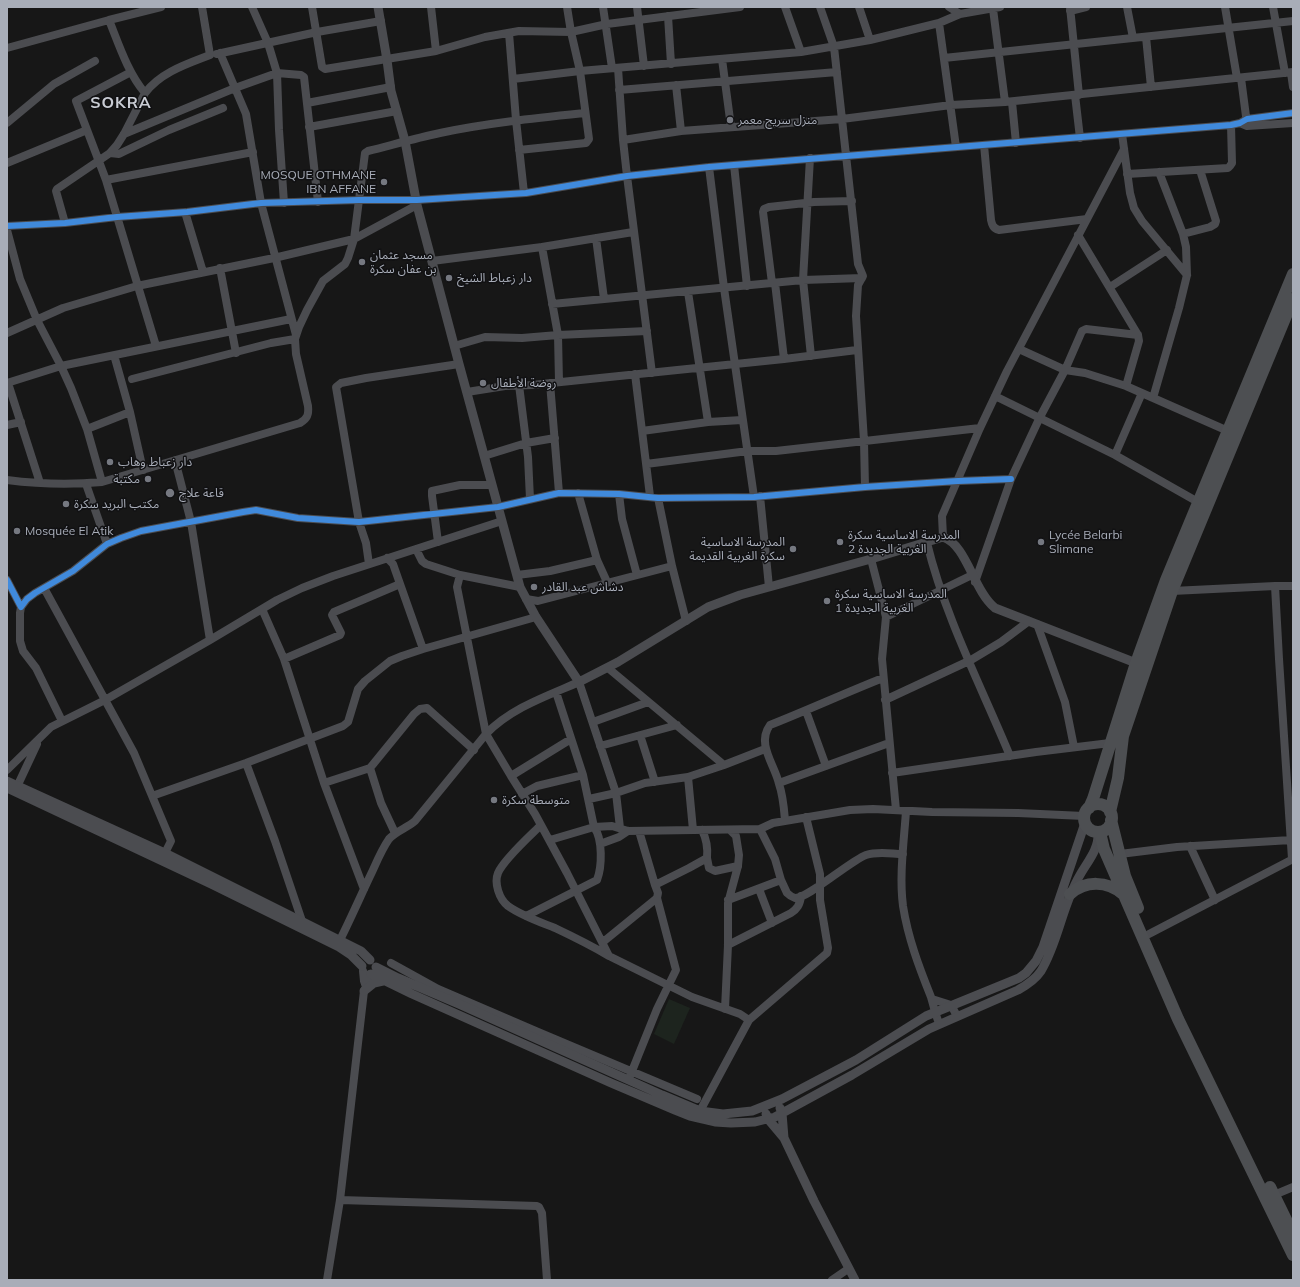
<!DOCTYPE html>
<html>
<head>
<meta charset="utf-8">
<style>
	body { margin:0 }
	#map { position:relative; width:1300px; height:1287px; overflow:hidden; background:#171717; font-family:Mulish,sans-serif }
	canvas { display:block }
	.frame { position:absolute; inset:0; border:8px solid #a8adb8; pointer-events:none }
</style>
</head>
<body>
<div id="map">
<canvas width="1300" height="1287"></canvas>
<div class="frame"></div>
</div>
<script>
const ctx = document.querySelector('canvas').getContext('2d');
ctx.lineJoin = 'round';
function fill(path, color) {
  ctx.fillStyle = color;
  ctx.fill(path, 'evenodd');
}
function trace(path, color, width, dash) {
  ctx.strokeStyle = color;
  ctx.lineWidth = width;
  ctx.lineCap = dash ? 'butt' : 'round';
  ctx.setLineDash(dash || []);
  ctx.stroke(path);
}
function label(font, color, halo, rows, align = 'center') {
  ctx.font = font + ' Mulish,"Noto Sans Arabic",sans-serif';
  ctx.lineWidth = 3;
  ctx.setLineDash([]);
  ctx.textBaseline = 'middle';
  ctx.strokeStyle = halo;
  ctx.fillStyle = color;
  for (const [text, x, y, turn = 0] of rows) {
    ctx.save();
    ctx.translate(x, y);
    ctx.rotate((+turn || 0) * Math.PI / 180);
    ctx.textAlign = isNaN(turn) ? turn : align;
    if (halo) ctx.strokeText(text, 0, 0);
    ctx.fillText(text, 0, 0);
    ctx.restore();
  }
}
fill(new Path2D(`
	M669 999 690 1008 674 1044 654 1034Z`), '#1d241e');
trace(new Path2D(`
	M161 7 109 20C119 45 128 73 145 93 161 72 187 64 210 55L202 7
	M252 7 268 43 277 73 301 75 304 77 318 202
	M312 7 322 67 325 69 436 51 485 37 519 31 571 32 607 24 740 7
	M431 7 436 51
	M567 7 571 32 580 71 801 52 870 40 939 23 960 14 1000 7
	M603 7 612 68
	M637 7 644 66
	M785 7 801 52
	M820 7 834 47 858 264 863 276 858 285 856 316 864 441 865 487
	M859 7 870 40
	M949 7 960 14
	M1070 7 1079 95
	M1127 7 1133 38
	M1225 7 1237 78
	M1273 7 1285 73
	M993 9 1005 102
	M1070 11 1086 7
	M668 16 671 64
	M939 23 956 147
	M509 33 516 120 524 193
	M1146 37 1151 87
	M7 48 109 20
	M220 53 246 114 261 203 296 335
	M217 54 317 32 381 21
	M944 58 1293 21
	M722 59 731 127
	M618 68 623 140 627 176 652 373
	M131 72 76 101 106 180 156 346
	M1291 73 1293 87
	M1241 78 1247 124
	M513 79 580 71 589 139 586 143 519 150
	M676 85 681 131
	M619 90 837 72
	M1075 95 1080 138
	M1012 102 1016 143
	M307 103 391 87
	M7 123 54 84 95 61
	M1240 123 1247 126 1293 123
	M309 127 397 111
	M124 134 235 88 277 73 279 130 284 203
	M1122 134 1130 193 1134 208 1142 221 1187 275
	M623 140 681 131 842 119 951 105 1005 102 1293 72
	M984 145 991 220C992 225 993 228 999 230L1087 219
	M110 153 119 154 123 152 169 130 223 108
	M810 158 803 280 811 356
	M7 163 87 130
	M734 165 747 286
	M709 167 724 288 754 497
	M1127 174 1228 168 1230 166 1232 163 1231 125
	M106 180 253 152
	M185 212 203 272
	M65 223 56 191 57 189 110 153 117 145 124 134 145 93
	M7 226 65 223 117 217 187 212 261 203 359 200H417L526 193 627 176 709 167 1231 125 1240 123 1247 119 1293 113
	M7 230 20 279 37 320 61 366 71 388 87 429 102 482
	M1183 234 1210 227 1215 224 1216 221 1200 170
	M1078 235 1138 335 1139 341 1126 386
	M596 238 604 299
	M542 247 558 335 559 382
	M432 261 542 247 633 232
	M220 268 236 353
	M772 283 763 212 764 209 769 207 814 202 852 201
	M775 283 784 359
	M1110 287 1167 250
	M688 292 708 422
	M552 304 803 280 862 278
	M7 333 63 308 137 286 274 258 354 239 417 205
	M454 346 485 337 522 338 558 335 647 331
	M1019 349 1065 370 1085 373 1126 386 1228 431
	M114 355 130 412 143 470
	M635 374 650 496
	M132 379 271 343 295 339
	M7 383 61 366 291 319
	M8 383 40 483
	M550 383 559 493
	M519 385 528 457 530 499
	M467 392 505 386 532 385 784 359 857 350
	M995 396 1115 455 1198 502
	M1153 398 1179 308 1187 275 1186 247 1183 234 1159 172
	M7 425 21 422
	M87 429 130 412
	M642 431 708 422 742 420
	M1115 455 1142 393
	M484 456 526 443 555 438
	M175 460 191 522 210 640
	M646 464 748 451H776L980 428
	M7 480C38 484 71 485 102 482L300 423C307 419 309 415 308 406L296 354 295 339 299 327 307 310 323 281 345 264 348 258 354 239 365 153 368 151C392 145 416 138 440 133 488 123 537 118 585 113
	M86 484 107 544
	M578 493 597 560 607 582
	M619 494 622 519 637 575
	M760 496 769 587
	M658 498 672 566 686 621
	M943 537 942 516 980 428 1007 371 1124 149
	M438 542 432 496V491L460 485H492
	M927 543C945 617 981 686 1010 756
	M416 549 422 561 426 564 460 575
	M387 558 393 564 423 649
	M871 559 886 617
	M369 564 366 543 359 522 336 387 341 383 366 378 459 364
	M517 575 550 571 597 560
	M7 580 21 607 27 599 35 593 73 571 107 544 121 538 141 531 243 512 256 510 298 518 359 522 498 507 559 493 619 494 658 498 754 497 865 487 958 481 1011 479
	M975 582 1011 479 1040 417 1065 370 1082 331 1086 329 1138 335
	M1275 586H1293
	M520 587 460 575 457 587 486 734 511 776 535 814 567 873 609 956 692 997 740 1014 749 1020 700 1111
	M44 588 134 753 171 841 165 853
	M1172 591 1275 586 1279 659 1292 859
	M526 599 538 601 672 566
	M21 607 20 613V641L23 651 36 668 62 721
	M262 609 284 659 324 783 364 889
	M1037 624 1065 702 1074 747
	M284 659 340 635 341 633 332 615 334 612 400 584
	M885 700 971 660 1001 642 1029 621
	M806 711 826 766
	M593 722 648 702
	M640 735 655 782
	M600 746 677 725
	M246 763 275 841 302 921
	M724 765 765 749
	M370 768 381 803 395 833
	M7 770 51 727 105 700 210 640 277 600 302 588 333 576 502 521
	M892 773 1036 752 1110 743
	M511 776 571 739
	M688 777 693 830
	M324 783 370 768 414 714 420 709 427 708 474 750
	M779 783 889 743
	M15 791 37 744
	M522 794 537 786 583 775
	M152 796 246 763 343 726 348 722 358 689 365 681 390 661 402 656 423 649 536 617
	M589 799 616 793 645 783 688 777 724 765 608 668
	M896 810 882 659 886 617 972 575
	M906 811C904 841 899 876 903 906 908 938 919 967 931 997 934 1007 935 1014 939 1023
	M785 820C784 808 783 795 779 784 775 765 756 744 770 725 808 710 845 693 883 678
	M541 825C530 836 504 859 498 873 494 883 499 899 508 906 522 916 540 922 555 928 574 937 592 946 609 956
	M639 831 655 885
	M550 840 594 827 612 826 628 831 760 829 773 823 850 810 873 809 932 812 1018 813 1084 816
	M600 844 619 837 628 831
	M1190 846 1215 900
	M1120 854 1177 847 1291 840
	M707 858 709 868 715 871 738 866
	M781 880 787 893C789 895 792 897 795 898 807 899 850 861 866 855 878 851 892 854 903 854
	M759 889 772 923
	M728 900 781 880 775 859 760 829
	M526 916 593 882 597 880C602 867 603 839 594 827L583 775 556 692
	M1149 934 1293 859
	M603 942 657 898 658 893 655 885 689 868 707 858C708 848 707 840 702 830
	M728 945 791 913C797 909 800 905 801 896
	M339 946 340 940C351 918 361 895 372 872 377 861 382 849 389 839 396 831 407 828 415 821L486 734C511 708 547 696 579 682L616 793 620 828
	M391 963 438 989 538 1032 697 1099
	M363 971 364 981 366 987
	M932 999 951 1005 957 1016
	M725 1009 728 945V903L738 866 739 855 736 836 730 830
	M749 1020 827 953 828 948 820 900V874L806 817
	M630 1076 657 1009 676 970 657 898
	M1274 1195 1293 1187
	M340 1200 364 991 369 980 370 974
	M327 1280 340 1200 537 1206 539 1207 542 1213 547 1280
	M832 1280 848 1269`), '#4b4c50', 8);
trace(new Path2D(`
	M378 7 387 60 391 91 405 141 417 205 459 364 520 587 536 617 579 682 618 662 708 607 740 595 871 559 943 537C967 545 973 590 995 608L1136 663
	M7 781 165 853 361 951 370 960
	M7 788 211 884 339 947 351 955 362 966
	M376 967 398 978 459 1004 662 1095 700 1111 723 1114 752 1111 782 1099 856 1060 926 1016 1019 978 1026 973 1036 961 1043 947 1085 823
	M371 974 412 994 611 1083 675 1110 690 1116 703 1119 715 1122 731 1123 755 1122 775 1117 852 1075 929 1029 1018 990C1027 985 1035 980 1041 971 1059 941 1062 905 1080 875 1088 861 1099 849 1098 833
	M364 991 374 983 383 981
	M780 1108 782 1113 784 1138
	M766 1114 768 1119 784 1138 814 1201 855 1280`), '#4b4c50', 9);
trace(new Path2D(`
	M1084 818a14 14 0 1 1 28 0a14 14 0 1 1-28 0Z
	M1089 808 1093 799 1136 663 1166 580 1293 274
	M1110 812 1118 778 1123 736 1172 591 1293 299
	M1111 820 1125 876 1138 908
	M1100 832 1104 849 1178 1019 1293 1255
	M1070 894C1086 880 1107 881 1123 894
	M1270 1187 1293 1234`), '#4d4f52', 12);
trace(new Path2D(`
	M7 226 65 223 117 217 187 212 261 203 359 200H417L526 193 627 176 709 167 1231 125 1240 123 1247 119 1293 113
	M7 580 21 607 27 599 35 593 73 571 107 544 121 538 141 531 243 512 256 510 298 518 359 522 498 507 559 493 619 494 658 498 754 497 865 487 958 481 1011 479`), '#408adc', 6);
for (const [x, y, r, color] of [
	[730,120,4,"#757880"],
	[384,182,4,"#757880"],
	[362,262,4,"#757880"],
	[449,278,4,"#757880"],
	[483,383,4,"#757880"],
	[110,462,4,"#757880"],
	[148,479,4,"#757880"],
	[170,493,5,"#757880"],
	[66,504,4,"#757880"],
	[17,531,4,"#757880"],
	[840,542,4,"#757880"],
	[1041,542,4,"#757880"],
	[793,549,4,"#757880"],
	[534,587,4,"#757880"],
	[827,601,4,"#757880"],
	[494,800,4,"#757880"]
]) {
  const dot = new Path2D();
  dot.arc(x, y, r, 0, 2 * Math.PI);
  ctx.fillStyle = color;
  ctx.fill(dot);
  trace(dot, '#111113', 1.5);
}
label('12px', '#a8adb8', '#111113', [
	["منزل سريح معمر",738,120],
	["MOSQUE OTHMANE",376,175,"right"],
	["IBN AFFANE",376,189,"right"],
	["مسجد عثمان",370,255],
	["بن عفان سكرة",370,269],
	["دار زعباط الشيخ",457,278],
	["روضة الأطفال",491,383],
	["دار زعباط وهاب",118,462],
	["مكتبة",140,479,"right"],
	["قاعة علاج",179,493],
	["مكتب البريد سكرة",74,504],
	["Mosquée El Atik",25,531],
	["المدرسة الاساسية سكرة",848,535],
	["الغربية الجديدة 2",848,549],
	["Lycée Belarbi",1049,535],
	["Slimane",1049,549],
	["المدرسة الاساسية",785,542,"right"],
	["سكرة الغربية القديمة",785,556,"right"],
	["دشاش عبد القادر",542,587],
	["المدرسة الاساسية سكرة",835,594],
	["الغربية الجديدة 1",835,608],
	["متوسطة سكرة",502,800]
], 'left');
ctx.letterSpacing = '1px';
label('bold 16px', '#c9ccd4', '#111113', [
	["SOKRA",121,103]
]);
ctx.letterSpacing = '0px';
</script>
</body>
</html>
